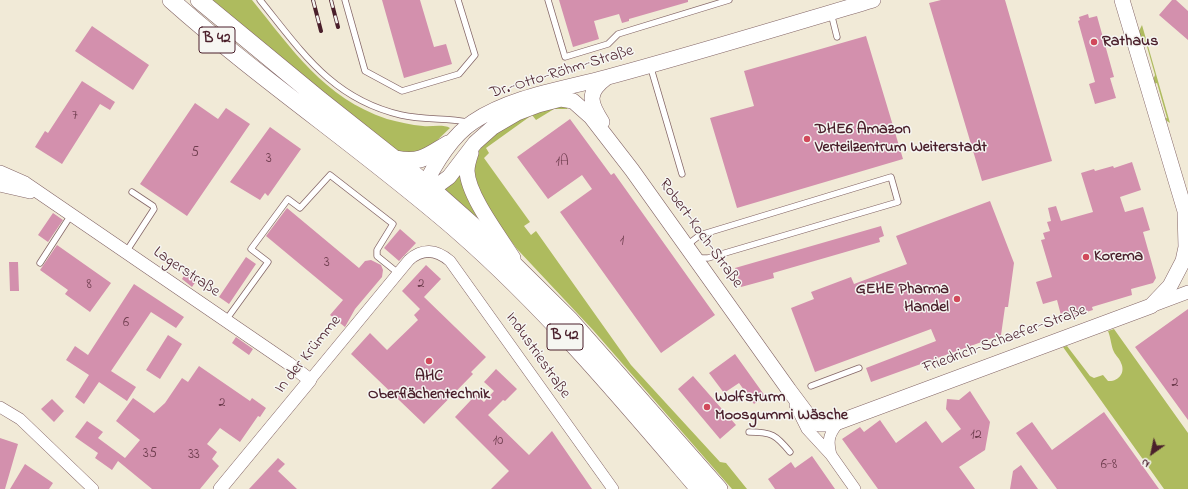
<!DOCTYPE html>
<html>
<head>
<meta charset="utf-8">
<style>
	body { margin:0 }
	#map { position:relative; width:1188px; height:489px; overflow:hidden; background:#f1ead7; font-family:"Indie Flower",sans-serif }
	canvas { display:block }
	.north { position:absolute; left:1132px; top:433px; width:40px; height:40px; -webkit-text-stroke:3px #f6f6f2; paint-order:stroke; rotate:213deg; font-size:11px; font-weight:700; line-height:16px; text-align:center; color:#4a1f2b }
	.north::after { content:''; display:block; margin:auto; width:14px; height:18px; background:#4a1f2b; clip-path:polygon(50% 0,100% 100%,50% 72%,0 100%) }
</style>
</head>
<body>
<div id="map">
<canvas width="1188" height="489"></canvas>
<div class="north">N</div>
</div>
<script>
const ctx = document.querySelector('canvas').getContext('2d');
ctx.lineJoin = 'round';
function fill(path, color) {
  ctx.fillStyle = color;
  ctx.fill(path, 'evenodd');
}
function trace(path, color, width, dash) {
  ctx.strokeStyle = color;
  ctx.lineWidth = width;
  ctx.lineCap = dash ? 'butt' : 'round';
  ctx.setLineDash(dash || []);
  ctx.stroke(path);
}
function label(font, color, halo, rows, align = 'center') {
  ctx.font = font + ' "Indie Flower",sans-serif';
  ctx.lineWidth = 3;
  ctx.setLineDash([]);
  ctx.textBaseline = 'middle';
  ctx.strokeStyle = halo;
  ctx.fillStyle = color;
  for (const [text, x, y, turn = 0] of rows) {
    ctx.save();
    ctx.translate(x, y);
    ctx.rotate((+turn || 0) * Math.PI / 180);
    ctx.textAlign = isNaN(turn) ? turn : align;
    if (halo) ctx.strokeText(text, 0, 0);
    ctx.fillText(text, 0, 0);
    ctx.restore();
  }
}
fill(new Path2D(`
	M209 0H252C292 49 324 98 387 119 399 122 411 125 423 126 431 127 443 124 450 128L426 151 400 153Z
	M1142 25 1170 123 1164 119 1167 118 1157 83 1154 84 1153 80 1155 75 1146 43H1142L1139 31Z
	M561 106 568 107 567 109H554L536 120 532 115 486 148 489 153 484 158 530 222 524 226 531 235 536 231 631 365 720 462 726 463 747 489H732L593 330 517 249 497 222 473 179 477 153 490 137 528 115Z
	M463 163 489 228 442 187Z
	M1114 329 1188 433V489H1164L1063 347 1067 346 1090 376 1094 378 1103 375 1108 381C1118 382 1126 373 1121 363 1120 359 1116 356 1114 352 1111 346 1111 338 1108 331Z`), '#aebb5e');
fill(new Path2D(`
	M382 0H420L434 47 446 44 452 64 404 78Z
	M559 0H688V2L629 19V21L622 23 619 14 594 21 599 39 573 47Z
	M941 0H1005L1052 161 982 181 929 3Z
	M1172 0H1176L1188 11V40L1159 15Z
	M1088 14 1089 18 1097 16 1114 77 1110 78 1116 98 1095 104 1089 84 1095 82 1078 21 1080 20 1079 17Z
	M92 26 149 65 133 90 75 51Z
	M866 36 903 159 737 208 710 118 754 106 744 71Z
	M82 81 115 102 110 110 100 104 62 164 35 147 45 131 48 133Z
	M195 103 218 119 226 108 250 124 187 216 140 184Z
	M570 119 611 175 614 173 715 315 661 353 560 212 592 189 582 175 548 199 517 157Z
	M270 127 301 149 268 196 265 193 260 200 230 182Z
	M1132 162 1141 190 1120 197 1125 212 1143 207 1150 230 1143 232 1156 278 1153 283 1131 289 1132 295 1092 307 1093 310 1062 319 1057 300 1043 304 1036 282 1052 277 1041 240 1045 239 1043 233 1050 231 1047 222 1051 221 1048 208 1056 206 1061 221 1093 212 1081 173 1094 169 1095 171 1113 166 1114 168Z
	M990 201 1014 263 1008 307H1005L1001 335 871 382 866 368 936 341 931 329 815 372 791 308 814 299 811 292 851 277 854 284 907 264 896 236Z
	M287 208 359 268 365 261 371 260 381 265 383 270 382 277 355 309 345 327 330 315 343 300 266 236Z
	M53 213 63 220 48 242 38 235Z
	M881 226 884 236 879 238 880 242 773 273 774 278 741 287 735 268Z
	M400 229 416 243 399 261 384 248Z
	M57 245 111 283 90 312 65 294 68 290 40 270Z
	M246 257 256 264 229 304 219 297Z
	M9 262H18L19 291H10Z
	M426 265 441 279 424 297 486 357 471 372 473 374 424 424 351 354 370 333 387 350 418 320 414 315 420 309 402 291Z
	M187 271 198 278 192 287 182 279Z
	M134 284 184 317 176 328 151 312 111 371 136 387 127 401 99 382 84 404 75 397 89 375 66 360 75 346 88 355Z
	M1188 309V420L1135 347Z
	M168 335 182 344 160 379 146 370Z
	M236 337 253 349 249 355 232 343Z
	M735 354 765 396 754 404 739 383 724 393 709 373Z
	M199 366 250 401 252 398 266 408 260 417 258 416 240 442 220 428 207 444 217 452 212 459 219 466 200 489H152L118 461 112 470 95 458 98 453 75 437 87 421 103 432 98 438 125 458 140 440 116 421 133 398 154 413 165 403 182 378 188 382Z
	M496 369 517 389 505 401 503 400 488 415 529 455 552 431 592 489H491L509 471 455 417 471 400 469 398 474 393 484 402 494 391 484 382Z
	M693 376 736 425 720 439 678 389Z
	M970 391 990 422 985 450 959 467 975 489H878L842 439 860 427 864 432 880 420 896 443 926 421 942 443 961 429 946 409 947 399 959 400Z
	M52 399 64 411 54 422 41 409Z
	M1104 412 1159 489H1057L1016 433 1032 422 1052 450Z
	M0 438 18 444 5 489H0Z
	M812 456 835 489H775L768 479 791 462 795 468Z
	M278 458 285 464 278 471 297 489H249Z
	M25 464 53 483 49 489H10Z
	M1021 465 1038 489H1010L1013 471Z`), '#d390ad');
const service = new Path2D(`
	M260 0C302 52 332 99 401 115 423 120 446 118 468 122
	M345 0 365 71 402 91 459 74 475 55 458 0
	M548 0 565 57 608 44 618 34 729 0
	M831 13 837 37
	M650 65 682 174
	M891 177 898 202 708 258H701L691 253V242L700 235Z
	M126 252 154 209 153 206 132 192
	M40 263 71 215
	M226 320 268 262 251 249 288 199 300 208 330 175 393 224 377 250V256L398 273
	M811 386 859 368
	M749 432C772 432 776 435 790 452`);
const minor = new Path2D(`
	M310 380 409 260C422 248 436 249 450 261L613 489
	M795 405 807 429 831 455 855 489
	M0 407 20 419 93 489
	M831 455C827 440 829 433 840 421`);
const tertiary = new Path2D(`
	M0 172 25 183 288 363 310 380 220 489
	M0 185 30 192
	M1151 306 1188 292`);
const secondary = new Path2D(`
	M602 122C590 103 586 93 606 78
	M471 153C469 159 467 165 467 171 468 196 500 237 513 258
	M420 194C432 169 450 137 473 122 512 96 564 89 608 77 697 53 785 26 873 0
	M423 196 449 177 475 143 493 127 517 113 538 105 561 99 573 101 591 117 632 170 789 390 810 418 819 424H833L1151 306 1170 286 1183 261 1186 247 1185 211 1122 0`);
const primary = new Path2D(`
	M171 0C263 82 366 151 459 232 547 309 623 400 699 489
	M199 0 319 99 425 183 486 237 570 320 719 489
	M396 159C420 164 428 156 448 144`);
trace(service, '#846667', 7);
trace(minor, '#846667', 12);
trace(tertiary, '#846667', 14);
trace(secondary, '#846667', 16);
trace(primary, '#846667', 18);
trace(service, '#fff', 5.5);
trace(minor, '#fff', 11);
trace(tertiary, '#fff', 13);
trace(secondary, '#fff', 15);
trace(primary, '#fff', 17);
const rail = new Path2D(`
	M313 0 321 31
	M331 0 338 27`);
trace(rail, '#4a1f2b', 4);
trace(rail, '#f6f6f2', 2.5, [8]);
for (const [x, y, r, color] of [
	[1094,42,4,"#d1495b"],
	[807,139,4,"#d1495b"],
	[1086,257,4,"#d1495b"],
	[957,299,4,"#d1495b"],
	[429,361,4,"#d1495b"],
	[707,407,4,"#d1495b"]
]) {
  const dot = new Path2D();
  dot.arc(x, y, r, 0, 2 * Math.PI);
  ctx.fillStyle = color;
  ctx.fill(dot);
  trace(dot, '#f6f6f2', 1.5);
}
label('14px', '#6c3b4c', null, [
	["7",75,117],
	["5",195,154],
	["3",269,160],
	["1A",562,163],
	["1",622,242],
	["3",327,264],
	["2",421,285],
	["8",89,286],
	["6",126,324],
	["2",1175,384],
	["2",222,404],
	["12",976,436],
	["10",498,442],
	["35",150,455],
	["33",194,456],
	["6-8",1109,466]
]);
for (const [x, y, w] of [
	[217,40,36],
	[565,337,36]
]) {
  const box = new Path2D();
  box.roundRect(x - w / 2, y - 13, w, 26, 3);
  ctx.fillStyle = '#f6f6f2';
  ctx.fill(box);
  trace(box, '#4a1f2b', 1);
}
label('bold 15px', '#4a1f2b', null, [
	["B 42",217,40],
	["B 42",565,337]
]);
label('bold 16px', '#4a1f2b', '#f6f6f2', [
	["Rathaus",1102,42],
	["DHE6 Amazon",815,130],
	["Verteilzentrum Weiterstadt",815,148],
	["Korema",1094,257],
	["GEHE Pharma",949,290,"right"],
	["Handel",949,308,"right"],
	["AHC",429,377,"center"],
	["Oberflächentechnik",429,395,"center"],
	["Wolfsturm",715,398],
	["Moosgummi Wäsche",715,416]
], 'left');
label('16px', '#4a1f2b', '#f6f6f2', [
	["Dr.-Otto-Röhm-Straße",562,73,-17],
	["Robert-Koch-Straße",700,234,54],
	["Lagerstraße",186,273,34],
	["Friedrich-Schaefer-Straße",1005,340,-20],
	["In der Krümme",309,355,-51],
	["Industriestraße",537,356,55]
]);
</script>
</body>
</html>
